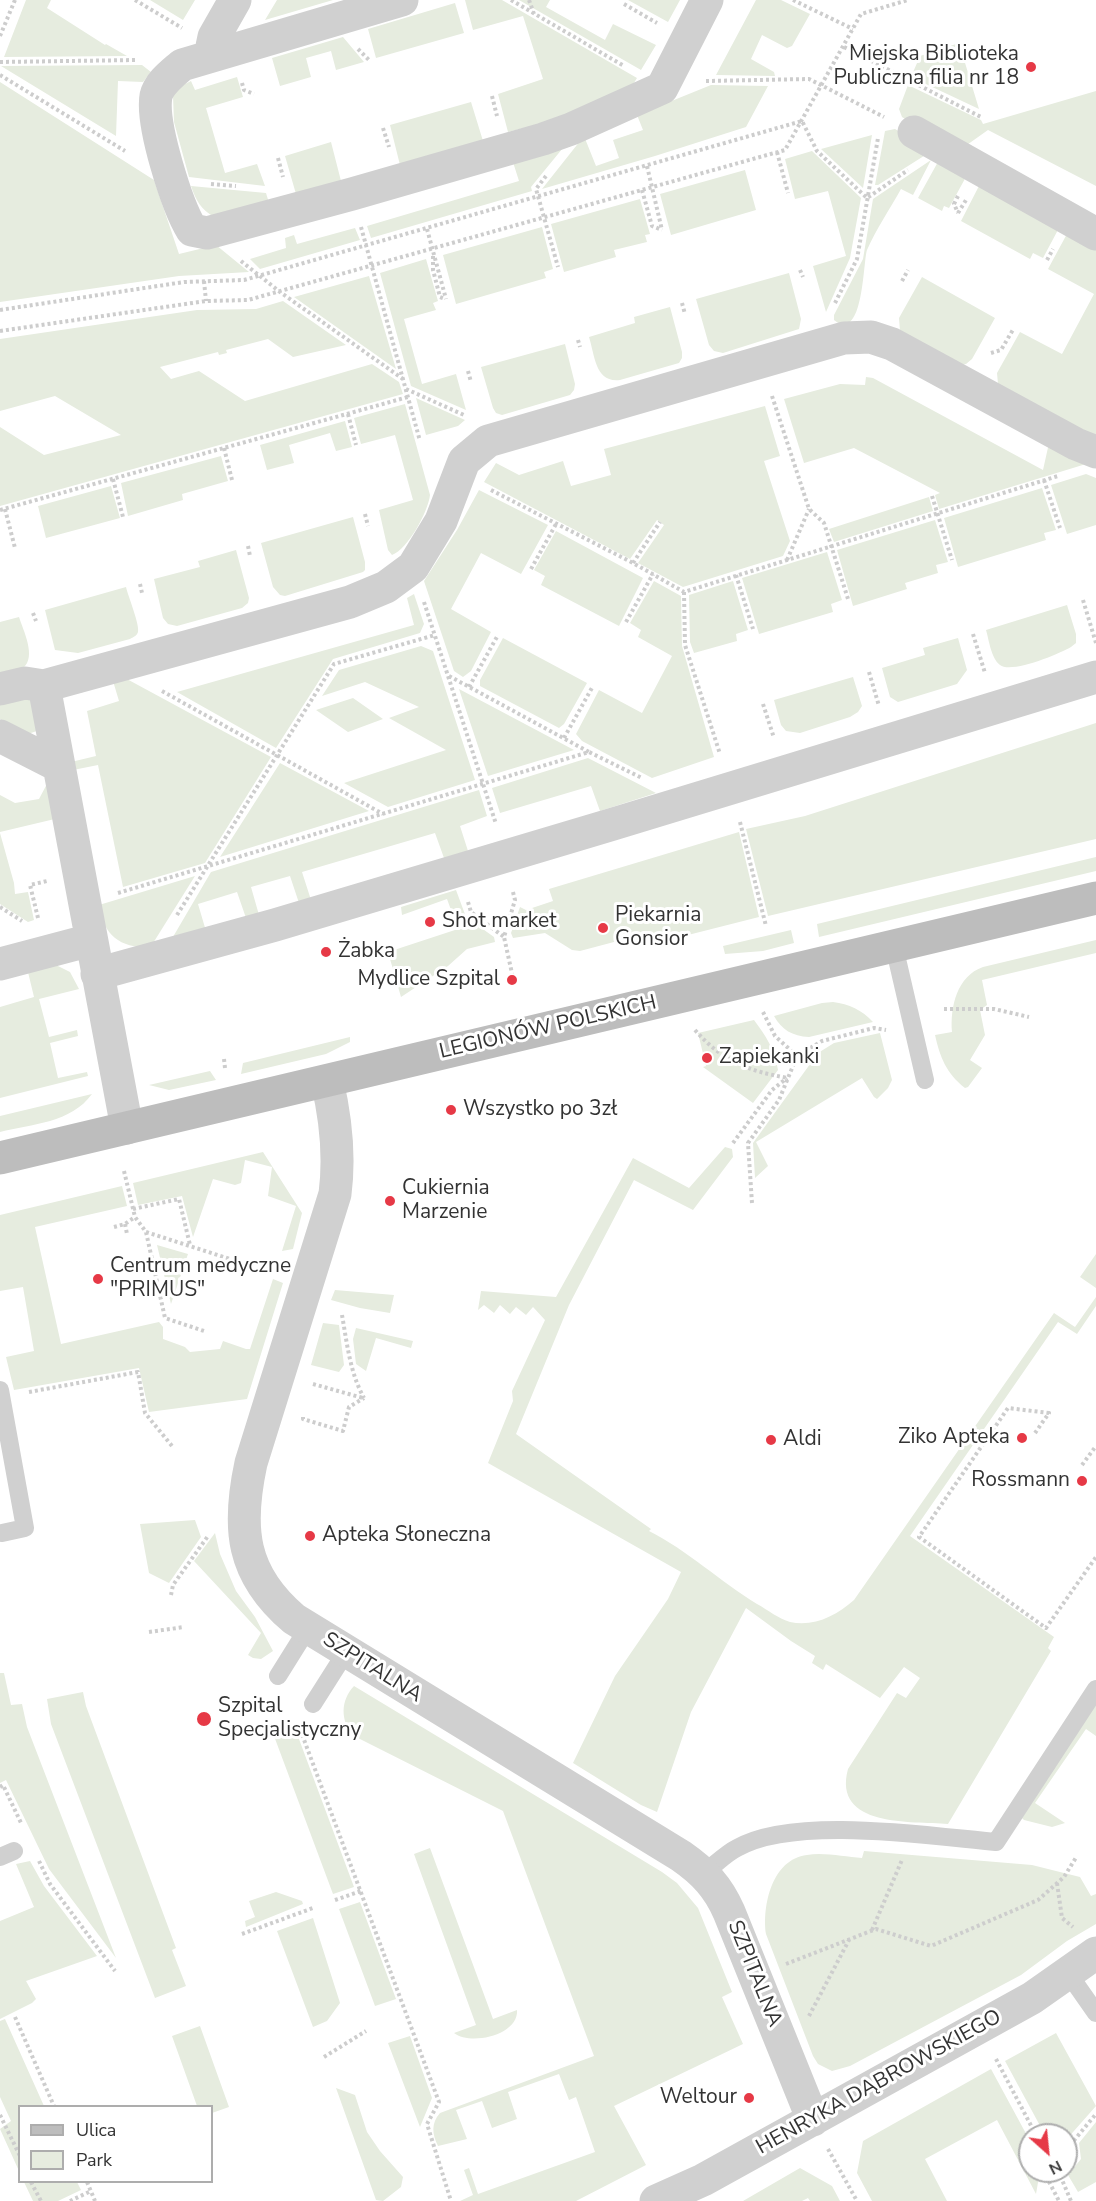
<!DOCTYPE html>
<html>
<head>
<meta charset="utf-8">
<style>
	body { margin:0 }
	#map { position:relative; width:1096px; height:2201px; overflow:hidden; background:#fff; font-family:"Nunito Sans",sans-serif }
	canvas { display:block }
	.legend { position:absolute; left:18px; top:2105px; width:195px; height:78px; box-sizing:border-box; background:#fff; border:2px solid #adadad; margin:0; padding:8px 10px; list-style:none; font-size:18px; color:#333 }
	.legend li { display:flex; align-items:center; gap:12px; height:30px }
	.legend b { width:30px; border:2px solid #adadad }
	.north { position:absolute; left:1018px; top:2123px; width:60px; height:60px; box-sizing:border-box; background:#fff; border:2px solid #adadad; border-radius:50%; rotate:153deg; font-size:16px; font-weight:700; line-height:24px; text-align:center; color:#333 }
	.north::after { content:''; display:block; margin:auto; width:21px; height:27px; background:#e63946; clip-path:polygon(50% 0,100% 100%,50% 72%,0 100%) }
</style>
</head>
<body>
<div id="map">
<canvas width="1096" height="2201"></canvas>
<ul class="legend">
<li><b style="height:8px;background:#bdbdbd"></b>Ulica</li>
<li><b style="height:16px;background:#e6ecdf"></b>Park</li>
</ul>
<div class="north">N</div>
</div>
<script>
const ctx = document.querySelector('canvas').getContext('2d');
ctx.lineJoin = 'round';
function fill(path, color) {
  ctx.fillStyle = color;
  ctx.fill(path, 'evenodd');
}
function trace(path, color, width, dash) {
  ctx.strokeStyle = color;
  ctx.lineWidth = width;
  ctx.lineCap = dash ? 'butt' : 'round';
  ctx.setLineDash(dash || []);
  ctx.stroke(path);
}
function label(font, color, halo, rows, align = 'center') {
  ctx.font = font + ' "Nunito Sans",sans-serif';
  ctx.lineWidth = 6;
  ctx.setLineDash([]);
  ctx.textBaseline = 'middle';
  ctx.strokeStyle = halo;
  ctx.fillStyle = color;
  for (const [text, x, y, turn = 0] of rows) {
    ctx.save();
    ctx.translate(x, y);
    ctx.rotate((+turn || 0) * Math.PI / 180);
    ctx.textAlign = isNaN(turn) ? turn : align;
    if (halo) ctx.strokeText(text, 0, 0);
    ctx.fillText(text, 0, 0);
    ctx.restore();
  }
}
fill(new Path2D(`
	M26 0H51L47 8 105 45 106 44 127 56 4 57Z
	M150 0H195L183 20Z
	M277 0H333L265 20Z
	M465 0H502L637 78 629 91 574 115 508 132 498 94 543 79 523 16 473 30Z
	M519 0H550L546 7 605 40 613 24 656 45 641 70Z
	M628 0H680L668 22Z
	M756 0H781L810 14 792 46 787 48 762 35 751 59 774 72 775 76 716 75Z
	M455 3 464 33 376 58 368 29Z
	M343 37 364 62 336 70 331 51 306 58 311 77 280 86 272 58Z
	M959 43 979 109 911 77 920 56Z
	M142 65 151 72 143 82 118 81 116 136 1 66Z
	M237 77 243 97 206 108 225 173 257 164 265 186 189 177 174 122 173 96 181 86 191 81 195 90Z
	M0 82 154 180 179 254 216 245 249 272 179 276 0 302Z
	M711 85 768 86 746 127 655 156 542 189 584 136 596 166 619 158 613 140 643 130 637 115Z
	M908 85 981 120 983 124 1096 91V186L988 130 964 147 918 127 902 117 899 109Z
	M471 102 483 141 400 165 390 125Z
	M895 129 912 139 927 154 878 185H875L885 131Z
	M872 135 863 188 821 149Z
	M331 142 341 181 296 194 285 156Z
	M567 143 531 187 532 191 371 238 367 226 519 181 512 159Z
	M812 151 861 198 850 258 826 312 813 266 846 256 828 191 795 199 785 159Z
	M931 160 913 195 901 189C890 209 876 229 867 250 863 261 864 344 834 320V315L863 259 873 199Z
	M939 160 967 175 949 208 944 206 942 211 918 198Z
	M745 170 756 210 671 235 660 194Z
	M980 184 1059 228 1043 258 1033 253 1030 259 961 221Z
	M191 186 266 193 269 203 214 217C201 209 196 201 191 186Z
	M640 199 650 234 645 235 647 242 614 250 616 257 564 272 551 224Z
	M542 227 553 269 544 272 546 278 456 304 443 255Z
	M355 228 360 240 260 269 250 259 286 248 285 238 294 235 297 244Z
	M1068 232 1096 247V438L998 384 997 373 1020 332 1062 354 1094 294 1048 269Z
	M426 259 438 301 433 303 436 310 404 319 422 384 456 374 466 410 411 386 380 273Z
	M789 273 801 319 799 329 723 353 714 351 709 345 696 299Z
	M369 276 396 369 294 297Z
	M922 277 995 318 972 359 966 364 956 366 900 331 899 318Z
	M283 301 346 345 293 357 268 339 226 350 227 353 219 355 218 352 160 367 171 379 199 371 245 401 372 364 399 382 403 394 0 506V427L44 455 121 435 55 396 0 411V339L197 310 256 309Z
	M670 307 682 352V358L679 363 620 380C595 383 595 356 589 337L635 323 634 317Z
	M565 344 575 384 574 390 570 395 502 415 496 413 493 408 481 367Z
	M866 377 873 378 1043 470 1049 443 1086 464 939 509 935 495 940 493 854 448 804 463 784 399 840 384 865 385Z
	M416 398 465 420 458 426 426 435Z
	M405 404 430 495C428 512 408 549 392 555L388 550 379 510 413 500 395 435 361 444 354 418Z
	M765 406 780 456 764 461 790 541 783 556 683 587 638 563 664 525 657 520 630 559 484 482 496 463 519 475 563 461 571 486 611 475 604 449Z
	M345 421 352 447 336 451 330 433 289 445 294 463 267 470 260 445Z
	M221 456 228 481 182 494 183 500 128 516 121 483Z
	M1086 474 1096 478V525L1067 534 1051 485Z
	M111 486 120 518 46 538 38 506Z
	M1042 488 1056 530 1044 533 1046 540 958 567 944 518Z
	M479 490 548 525 521 574 481 553 451 609 491 632 471 671 463 677 454 671 424 581 457 530Z
	M929 497 933 511 834 542 829 529Z
	M353 517 365 562V570L363 572 285 596 280 595 273 587 261 543Z
	M935 520 948 562 936 565 938 573 905 583 907 589 853 606 837 550Z
	M556 531 643 578 619 626 541 585 545 576 534 570Z
	M236 550 249 598 248 603 242 608 177 626 168 624 163 618 154 579 200 567 198 561Z
	M827 552 842 600 831 604 833 612 759 634 742 578Z
	M654 581 681 596 682 646 714 757 652 778 582 741 576 734 599 690 642 713 672 656 638 637 641 630 630 623Z
	M733 581 748 630 736 634 737 641 694 653 690 642 689 595Z
	M126 587C128 596 140 625 138 632 137 636 133 637 130 639L78 653 55 650 45 610Z
	M414 594 424 624 420 633 333 659 276 748 177 692 414 625 407 598Z
	M1067 605 1076 634V643L1071 647C1059 654 1011 674 1000 665 991 658 989 640 986 630Z
	M19 617C23 630 37 657 23 668 18 673 7 674 0 676V622Z
	M503 638 587 683 564 724 559 728 480 686V680Z
	M958 638 967 670 957 684 898 702 890 697 882 668 925 655 923 648Z
	M421 646 433 651 475 780 388 807 344 783 446 750 389 718 419 707 365 682 322 696 339 670Z
	M853 677 862 706 858 712 850 717 800 733 786 731 781 725 774 700Z
	M125 678 271 757 205 863 123 887 98 765 73 770 71 762 96 756 87 711 119 701 113 681Z
	M459 689 574 750 488 776Z
	M353 698 383 719 348 732 316 710Z
	M15 699H31L38 730C24 739 11 728 0 719V704Z
	M1096 723V839L768 916 746 829 805 816Z
	M588 758 656 793 600 811 591 786 500 813 492 788Z
	M280 763 369 811 220 857Z
	M48 782 59 818 0 832V795L15 803 39 799Z
	M479 790 487 816 460 826 468 851 444 858 435 833 302 872 311 900 299 903 290 876 251 887 259 915 246 918 237 892 198 904 206 931 170 942 211 872Z
	M739 832 759 917 688 935 634 940 629 938 580 951 572 950 545 933 513 938 511 933 520 907 526 910 553 901 549 889Z
	M0 833 14 883 15 894 28 892 34 920 28 922 0 904Z
	M1096 857V871L819 937 817 924Z
	M195 876 150 948C119 947 104 936 99 905Z
	M456 890 466 917 494 937 495 942 467 949 448 966 401 997 388 952 458 929 447 899 402 915 401 907Z
	M791 930 794 943 763 951 725 954 723 946Z
	M1096 940V953L982 980 987 1005 980 1010 985 1035 970 1060 982 1068 968 1087 965 1088C946 1073 940 1057 935 1035L952 1032C950 1007 957 976 983 967Z
	M56 965 70 972 79 989 39 999 49 1037 77 1030 78 1036 50 1043 58 1078 87 1072 88 1076 0 1098V1007L34 997 27 968Z
	M833 1002C849 1004 862 1010 873 1022L809 1037C792 1036 782 1030 774 1016L822 1003Z
	M754 1020C766 1036 775 1050 778 1070L753 1103 703 1067 706 1066 698 1033Z
	M880 1033 892 1080 888 1088 877 1099 874 1097 862 1078 756 1142 768 1166 755 1178 753 1143 818 1053 834 1043Z
	M350 1037V1042L326 1054 241 1074 243 1063Z
	M210 1071 216 1080 169 1090 149 1085Z
	M92 1094C71 1123 32 1124 0 1132V1116Z
	M725 1147 732 1149 733 1157 693 1210 634 1180 569 1305 516 1434 651 1529 649 1531C687 1550 721 1582 757 1604 768 1610 779 1619 790 1622 814 1627 836 1616 854 1600L1054 1313 1075 1327 1096 1297V1306L1077 1334 1058 1322 910 1536 1054 1637 1048 1648 1051 1651 948 1824C912 1821 832 1828 848 1769L897 1693 906 1698 920 1678 904 1667 880 1698 826 1664 823 1670 812 1663 815 1656 791 1641 746 1608 691 1712 657 1812 641 1805 573 1763 615 1676 668 1599 681 1572 488 1463 513 1401 512 1391 545 1320 533 1307 526 1315 516 1307 510 1314 500 1305 494 1313 484 1305 478 1310 481 1291 556 1297 633 1158 689 1188Z
	M263 1152 302 1213 293 1249 282 1251 296 1206 268 1196 272 1167 245 1160 241 1183 235 1185 213 1179 193 1237 182 1196 138 1205 133 1183Z
	M122 1186 127 1206 35 1227 61 1344 159 1322 163 1327V1339L185 1347 190 1352 220 1349 223 1341 246 1349H250L273 1279 283 1283 247 1399 149 1412 139 1368 14 1390 6 1357 34 1351 23 1287 0 1291V1215Z
	M157 1245 188 1254 171 1304Z
	M1096 1254V1288L1080 1277Z
	M335 1290 394 1295 390 1313 360 1308 331 1300Z
	M323 1323 339 1325 344 1365 339 1372 311 1365Z
	M356 1328 413 1341 411 1348 376 1338 366 1371 356 1364 353 1339Z
	M195 1520 201 1537 169 1583 149 1573 140 1524Z
	M215 1533 220 1554 236 1591 255 1617 273 1651 261 1659 253 1658 248 1655 261 1633 194 1561Z
	M0 1673H4L11 1705 22 1704 27 1727 116 1958 49 1869 6 1780 0 1783Z
	M354 1686 662 1872 677 1883 698 1908 732 1992 722 1997 743 2044 614 2106 646 2165 576 2201H460L473 2195 464 2170 469 2168 478 2194 595 2152 576 2097 569 2100 559 2074 508 2092 517 2119 492 2128 482 2101 456 2110 467 2139 438 2146C432 2134 431 2123 440 2113L594 2056 503 1811 352 1735C341 1720 340 1701 354 1686Z
	M83 1692 86 1706 176 1948 172 1950 186 1986 155 1998 51 1724 47 1699Z
	M1096 1703V1736L1086 1729 1035 1803 1065 1823 1052 1827 1024 1820 1022 1818Z
	M290 1729 296 1731 354 1887 333 1894 274 1736Z
	M430 1848 493 2019 517 2010C519 2035 471 2046 454 2033L476 2025 414 1854Z
	M864 1851 1032 1865 1080 1877 1091 1896 1096 1894V1924L1067 1941 1021 1975 850 2066 832 2071 818 2064 813 2056 766 1934C762 1906 772 1859 807 1855 824 1852 845 1857 862 1858Z
	M30 1861 44 1886 97 1956 26 1981 36 1999 32 2003 0 2019V1921L34 1907 16 1864Z
	M276 1892 302 1901 303 1904 246 1927 245 1921 255 1917 249 1901Z
	M360 1902 396 1999 375 2006 339 1909Z
	M313 1918 340 2003 327 2021 313 2027 277 1931Z
	M5 2019 44 2106H20L19 2171 0 2129 11 2121 0 2097V2021Z
	M200 2026 229 2107 212 2113V2106H197L172 2036Z
	M1056 2033 1096 2106 1066 2140V2135H1045L1005 2061Z
	M410 2036 432 2098 420 2127 388 2043Z
	M991 2069 1030 2141V2171H1040L1036 2194 997 2120 925 2159 947 2201H872L857 2173 863 2141Z
	M336 2088 355 2095 367 2132 380 2151 403 2177 401 2187 383 2201 376 2200Z
	M1096 2122V2182L1078 2192 1068 2175 1081 2159 1079 2143Z
	M800 2168 832 2186 840 2201H810L808 2198 802 2201H743Z
	M24 2182H77L81 2190 58 2201H33Z`), '#e6ecdf');
trace(new Path2D(`
	M135 0 182 28
	M511 0 624 66
	M529 0 534 14
	M793 0 853 29
	M624 4 657 23
	M0 36 15 0
	M844 47 981 117
	M358 49 369 60
	M0 62 137 60
	M0 75 125 151
	M706 81 809 79 884 117
	M242 83 244 90 254 94
	M492 96 497 116
	M383 128 389 147
	M777 152 788 193
	M278 158 283 177
	M647 166 662 230
	M546 176 536 189 558 267
	M211 184 236 186
	M642 190 652 226 662 230
	M958 196 954 204 958 213
	M958 213 966 200
	M361 227 420 441
	M427 229 446 299
	M433 256V270L440 297 445 299
	M1047 260 1053 249
	M241 261 280 292 403 379
	M800 270 803 277
	M204 281 206 301
	M902 281 908 270
	M682 303 685 314
	M835 303 857 259 878 138
	M0 310 184 282 244 280 802 121 817 151 867 198 908 170
	M0 331 206 301 248 300 785 150 861 14 908 0
	M578 340 580 347
	M991 353 1001 350 1014 328
	M468 371 471 382
	M406 389 464 415
	M772 396 809 509 824 523 848 599
	M348 414 356 445
	M224 448 232 480
	M113 479 123 517
	M1044 480 1060 528
	M491 490 633 563 684 592 1058 476
	M932 496 952 560
	M5 509 15 548
	M0 510 408 397
	M365 514 368 526
	M248 546 250 556
	M787 560 809 509
	M633 563 660 522
	M531 569 556 524
	M736 575 753 629
	M140 584 142 593
	M684 592 685 645 720 754
	M1083 600 1096 643
	M424 602 496 824
	M33 613 36 621
	M626 622 653 574
	M973 634 985 673
	M869 672 879 706
	M449 676 589 752
	M469 687 498 635
	M162 691 383 814
	M763 704 774 738
	M564 738 593 686
	M740 822 766 926
	M513 892 515 900 504 937 513 978
	M118 893 589 752 642 778
	M468 902 471 912 504 937
	M0 907 22 921
	M177 915 334 664 435 635
	M38 918 30 885 47 881
	M944 1009H994L1029 1017
	M763 1012 775 1036 797 1056 822 1041 874 1028 886 1030
	M695 1030C722 1061 748 1071 788 1078
	M224 1059 225 1068
	M733 1143 772 1090 787 1078
	M124 1171 135 1217 146 1232 165 1318 204 1331
	M752 1203 748 1143 779 1100 797 1056
	M133 1209 179 1199 190 1245
	M125 1224 127 1234
	M114 1227 125 1224 135 1217
	M146 1232 230 1259
	M342 1315C347 1343 350 1373 364 1398
	M313 1384 363 1398
	M29 1392 138 1372 145 1413 172 1446
	M303 1417V1419L343 1431 349 1407 364 1398
	M1035 1433 1049 1413 1008 1408 919 1537 1046 1628 1096 1557
	M1082 1465 1096 1446
	M171 1595 173 1585 208 1536
	M149 1632 184 1627
	M300 1729 439 2102 427 2124 451 2201
	M260 1736 291 1722
	M0 1787 3 1785 22 1825
	M39 1861 50 1884 115 1971
	M1057 1883 1062 1918 1073 1927
	M335 1900 361 1891
	M872 1930 902 1860
	M242 1934 313 1908
	M786 1964 876 1929 931 1946 1038 1900 1064 1877 1077 1856
	M809 2016 849 1940
	M15 2017 54 2106
	M324 2057 366 2031
	M996 2059 1036 2135
	M0 2115 20 2156
	M828 2149 857 2201
	M1066 2150 1096 2114
	M1066 2168 1075 2157 1074 2142
	M1049 2171 1046 2176 1059 2201
	M1063 2171 1060 2175 1071 2201
	M31 2182 41 2201
	M87 2182 95 2201
	M70 2201 91 2191`), '#cdcdcd', 4, [3, 3]);
trace(new Path2D(`
	M894 946 925 1080
	M0 1390 25 1528 2 1533
	M278 1676 308 1628
	M313 1704 346 1652
	M0 1857 14 1851
	M704 1873C715 1865 725 1854 737 1848 794 1815 930 1836 996 1842L1096 1689
	M1068 1973 1096 2013`), '#d0d0d0', 18);
trace(new Path2D(`
	M402 0 182 65C173 73 159 83 156 96 151 124 177 206 192 230L207 233 352 194 543 139 571 129 662 88 707 0
	M210 56 214 37 235 0
	M914 132 1096 234
	M44 686 127 1128
	M0 689 25 683 44 686 350 602 386 587 413 567 441 521 464 461 488 441 844 338 871 337 892 344 1076 444 1096 452
	M0 736 59 766
	M0 964 91 940
	M97 974 275 925 610 825 1096 677
	M327 1081C336 1119 340 1155 335 1194L251 1463C237 1528 241 1574 294 1619L681 1856C704 1872 718 1887 729 1912L813 2120
	M656 2201 703 2180 1032 1998 1096 1953`), '#d0d0d0', 33);
trace(new Path2D(`
	M0 1158 1096 898`), '#bdbdbd', 33);
for (const [x, y, r, color] of [
	[1031,67,6,"#e63946"],
	[430,922,6,"#e63946"],
	[603,928,6,"#e63946"],
	[326,952,6,"#e63946"],
	[512,980,6,"#e63946"],
	[707,1058,6,"#e63946"],
	[451,1110,6,"#e63946"],
	[390,1201,6,"#e63946"],
	[98,1279,6,"#e63946"],
	[1022,1438,6,"#e63946"],
	[771,1440,6,"#e63946"],
	[1082,1481,6,"#e63946"],
	[310,1536,6,"#e63946"],
	[204,1719,8,"#e63946"],
	[749,2098,6,"#e63946"]
]) {
  const dot = new Path2D();
  dot.arc(x, y, r, 0, 2 * Math.PI);
  ctx.fillStyle = color;
  ctx.fill(dot);
  trace(dot, '#fff', 2);
}
label('21px', '#333', '#fff', [
	["Miejska Biblioteka",1019,55,"right"],
	["Publiczna filia nr 18",1019,79,"right"],
	["Piekarnia",615,916],
	["Gonsior",615,940],
	["Shot market",442,922],
	["Żabka",338,952],
	["Mydlice Szpital",500,980,"right"],
	["Zapiekanki",719,1058],
	["Wszystko po 3zł",463,1110],
	["Cukiernia",402,1189],
	["Marzenie",402,1213],
	["Centrum medyczne",110,1267],
	["\"PRIMUS\"",110,1291],
	["Ziko Apteka",1010,1438,"right"],
	["Aldi",783,1440],
	["Rossmann",1070,1481,"right"],
	["Apteka Słoneczna",322,1536],
	["Szpital",218,1707],
	["Specjalistyczny",218,1731],
	["Weltour",737,2098,"right"]
], 'left');
label('21px', '#333', '#fff', [
	["LEGIONÓW POLSKICH",548,1028,-13],
	["SZPITALNA",372,1668,32],
	["SZPITALNA",754,1974,68],
	["HENRYKA DĄBROWSKIEGO",879,2083,-29]
]);
</script>
</body>
</html>
